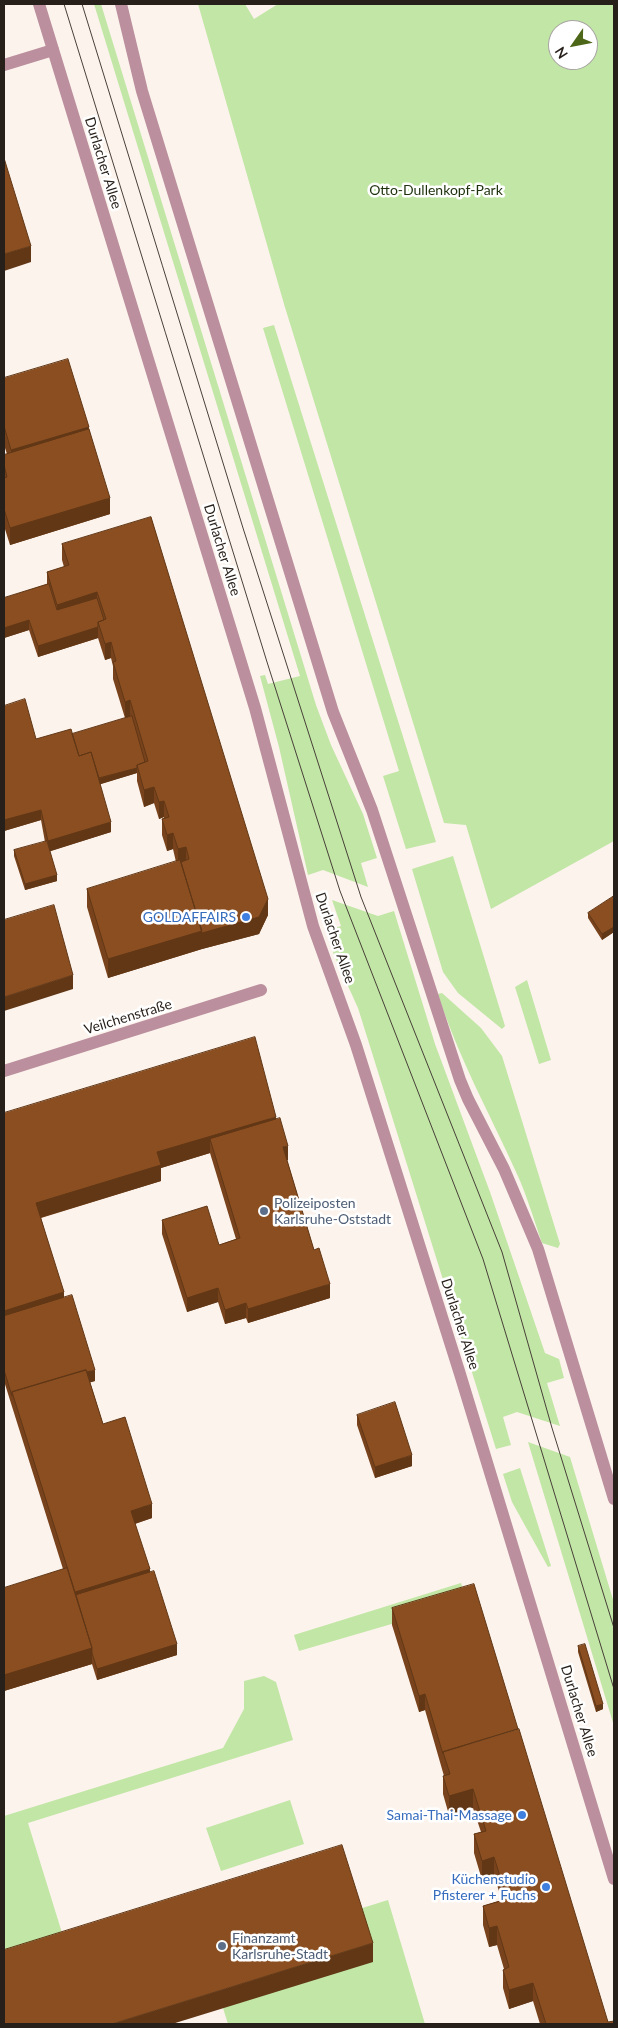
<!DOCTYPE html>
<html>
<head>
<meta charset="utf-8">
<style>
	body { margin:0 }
	#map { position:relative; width:618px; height:2028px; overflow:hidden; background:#fcf3ec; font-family:Lato,sans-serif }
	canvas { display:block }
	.frame { position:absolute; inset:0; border:5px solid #271f19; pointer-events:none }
	.north { position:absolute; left:548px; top:20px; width:50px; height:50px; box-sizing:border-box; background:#fff; border:1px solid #a9a5a3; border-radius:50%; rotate:237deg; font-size:14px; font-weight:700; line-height:20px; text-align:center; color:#271f19 }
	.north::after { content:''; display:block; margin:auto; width:18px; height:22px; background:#4d6718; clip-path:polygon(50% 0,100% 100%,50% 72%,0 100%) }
</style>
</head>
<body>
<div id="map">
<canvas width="618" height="2028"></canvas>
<div class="frame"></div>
<div class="north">N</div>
</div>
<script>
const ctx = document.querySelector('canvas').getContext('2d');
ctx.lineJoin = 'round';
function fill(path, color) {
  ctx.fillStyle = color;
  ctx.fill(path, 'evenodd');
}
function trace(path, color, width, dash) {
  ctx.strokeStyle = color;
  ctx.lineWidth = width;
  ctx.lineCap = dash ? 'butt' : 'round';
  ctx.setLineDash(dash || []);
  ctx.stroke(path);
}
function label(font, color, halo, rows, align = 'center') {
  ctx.font = font + ' Lato,sans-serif';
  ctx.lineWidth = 5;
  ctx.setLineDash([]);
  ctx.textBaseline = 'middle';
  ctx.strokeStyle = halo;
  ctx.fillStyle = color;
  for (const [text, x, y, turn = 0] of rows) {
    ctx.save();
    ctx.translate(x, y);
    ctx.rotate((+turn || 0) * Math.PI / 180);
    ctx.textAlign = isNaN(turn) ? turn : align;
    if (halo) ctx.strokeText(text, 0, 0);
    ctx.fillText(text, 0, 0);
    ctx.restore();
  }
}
fill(new Path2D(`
	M94 4H101L316 705 331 745 363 814 377 858 361 863 368 887 323 870 308 875 279 747 260 676 265 675 268 684 300 676Z
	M198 4H245L254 19 278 4H614V841L491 909 466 825 444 823 284 304ZM558 30H588V60H558Z
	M274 325 436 842 406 849 383 776 399 771 263 328Z
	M453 856 505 1026 502 1029 458 993 443 972 412 869Z
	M332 900 378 916 394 911 435 1044 490 1192 545 1353 559 1359 564 1378 547 1383 560 1426 517 1412 503 1417 511 1445 496 1449 358 1008 334 955 326 931 341 926Z
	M527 980 551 1060 539 1064 515 987Z
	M442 993 481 1028 502 1056 560 1244 558 1248 542 1243C534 1220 527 1196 517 1174 490 1114 458 1057 438 994Z
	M528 1442 570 1457 614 1603V1726Z
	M520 1468 551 1566 548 1567 512 1502 503 1474Z
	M461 1583 467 1602 299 1651 294 1635Z
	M264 1676 276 1682 293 1740 28 1823 67 1949 4 1969V1816L223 1748 244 1709V1681Z
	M290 1800 304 1844 221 1871 206 1828Z
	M388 1900 425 2024H228L223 2008 356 1910Z`), '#c1e6a5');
trace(new Path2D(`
	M4 65 53 50
	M4 1071 261 990`), '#bb8f9e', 12);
trace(new Path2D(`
	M39 4 255 708 313 926 356 1045 460 1374 614 1879
	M121 4 142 91 333 712 372 810 460 1080 468 1099 504 1169 538 1249 614 1499`), '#bb8f9e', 12);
trace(new Path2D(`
	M64 4 267 662 340 891 483 1259 614 1689
	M82 4 243 528 361 897 502 1252 552 1428 614 1628`), '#484039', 1);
fill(new Path2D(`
	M4 378 89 429 110 514 10 545 4 526V455L7 454 4 445Z
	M151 517 268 915 259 934 202 949 108 978 87 907V889L176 862 173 849 167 851 162 835V819L164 818V817L159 819 154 803 144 807 137 781V773L100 784 111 832 50 851 57 881 25 890 14 856V850L45 842 41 820 4 831V706L36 739 72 734 125 718 113 679V666L111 658 105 660 98 638 38 657 29 630 4 638V598L47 584V572L64 567 62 560V544Z
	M614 896V932L602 940 588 918V913Z
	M4 1113 276 1119 288 1160H287L314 1250 330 1298 248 1323 246 1318 225 1324 218 1302 187 1312 162 1234V1220L219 1245 236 1239 210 1153 161 1168V1181L41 1218 64 1297 95 1381 90 1382 103 1424 152 1518 135 1524 150 1573 177 1655 97 1680 92 1664 4 1691V1588L63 1569 4 1381Z
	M357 1415 412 1466 375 1478 357 1425Z
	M392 1608 608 2022 614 2024H540L533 2001 509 2009 503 1988V1970L504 1969 497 1945 489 1947 483 1925V1906L502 1900 494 1876 482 1880 474 1853V1834L481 1832 473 1808 449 1815 443 1794V1776H444L425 1710 419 1712 392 1625Z
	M578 1646 603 1709 596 1712 578 1652Z`), '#78431c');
fill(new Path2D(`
	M31 246V262L4 271V254Z
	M89 427V445L11 469V450Z
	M110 498V514L10 545V528Z
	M97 592V609L57 621V605Z
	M29 620V630L4 638V628Z
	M98 627V638L38 657V646Z
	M111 642V658L105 660V644Z
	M130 700V717L125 718V702Z
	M137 768V773L98 785V779Z
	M154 787V803L144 807V790Z
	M164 801V817L159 819V802Z
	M41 810V820L4 831V820Z
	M111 822V832L48 852V841Z
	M173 833V849L167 851V835Z
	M186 847V863L178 866V849Z
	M57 875V881L25 890V884Z
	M268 899V915L259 934 202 949 108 978V959Z
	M614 927V932L602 940V934Z
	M73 975V989L4 1011V997Z
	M276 1117V1134L210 1139V1153L161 1168V1181L36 1219V1203L157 1152Z
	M288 1146V1160L283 1161V1147Z
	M330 1284V1298L248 1323V1309Z
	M218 1288V1302L187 1312V1298Z
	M64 1292V1309L4 1327V1311Z
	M246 1303V1318L225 1324V1310Z
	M95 1370V1381L16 1405 13 1396Z
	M412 1455V1466L375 1478V1467Z
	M152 1504V1518L131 1525V1511Z
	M150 1569V1583L78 1606 75 1592Z
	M177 1644V1655L97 1680V1669Z
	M92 1648V1664L4 1691V1675Z
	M425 1694V1710L419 1712V1696Z
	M603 1704V1709L596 1712V1706Z
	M473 1789V1808L449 1815V1796Z
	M494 1857V1876L482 1880V1861Z
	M497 1926V1945L489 1947V1928Z
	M373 1943V1962L172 2024H112Z
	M533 1983V2001L509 2009V1990Z`), '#613716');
const building = new Path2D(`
	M4 158 31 246 4 254Z
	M68 359 89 427 11 450 4 426V378Z
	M89 429 110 498 10 528 4 509V478L7 477 4 465V455Z
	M151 517 268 899 259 917 202 933 181 862 189 859 186 847 178 849 173 833 167 835 162 819 169 817 164 801 159 802 154 787 144 790 137 765 148 761 130 700 125 702 113 662 116 661 111 642 105 644 98 622 106 619 97 592 57 605 47 572 69 565 62 544Z
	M49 584 57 610 97 598 104 620 98 622V627L38 646 29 620 4 628V598Z
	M25 699 36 739 71 729 79 756 91 752 111 822 48 841 41 810 4 820V706Z
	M132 716 145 762 137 765V768L99 778 91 752 79 756 72 734Z
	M47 841 57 875 25 884 14 850Z
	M180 860 202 931 108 959 87 889Z
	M614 896V927L602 934 588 913Z
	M54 905 73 975 4 997V920Z
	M255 1037 276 1117 157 1152 161 1165 36 1203 64 1292 4 1311V1113Z
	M280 1118 288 1146 283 1147 314 1250 319 1248 330 1284 248 1309 246 1303 225 1310 218 1288 187 1298 162 1220 207 1206 219 1245 240 1238 210 1139Z
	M72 1295 95 1370 87 1372 86 1370 12 1392V1396L4 1370V1316Z
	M86 1370 103 1424 125 1417 152 1504 131 1511 150 1569 75 1592 12 1392Z
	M395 1402 412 1455 375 1467 357 1415Z
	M67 1568 92 1648 4 1675V1588Z
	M154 1571 177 1644 97 1669 92 1653V1648L76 1595Z
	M474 1584 518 1729 443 1752V1754L425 1694 419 1696 392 1608Z
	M585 1644 603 1704 596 1706 578 1646Z
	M519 1729 608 2022 614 2021V2024H546L533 1983 509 1990 503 1970 509 1967 497 1926 489 1928 483 1906 507 1899 494 1857 482 1861 474 1834 486 1831 473 1789 449 1796 443 1776 450 1774 443 1752Z
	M342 1845 373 1943 112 2024H4V1950Z`);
fill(building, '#8b4e20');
trace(building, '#613716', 1);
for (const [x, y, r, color] of [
	[246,917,5,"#3f7fe0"],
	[264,1211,5,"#5c6f8a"],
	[522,1815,5,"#3f7fe0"],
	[546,1887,5,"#3f7fe0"],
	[222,1946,5,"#5c6f8a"]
]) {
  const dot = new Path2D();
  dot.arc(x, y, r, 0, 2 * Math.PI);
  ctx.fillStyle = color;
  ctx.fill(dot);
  trace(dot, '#fff', 2);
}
label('14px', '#271f19', '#fff', [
	["Durlacher Allee",103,163,73],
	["Durlacher Allee",222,550,73],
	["Durlacher Allee",335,938,71],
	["Veilchenstraße",128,1017,-17],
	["Durlacher Allee",460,1324,72],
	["Durlacher Allee",579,1711,73]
]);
label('14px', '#1e310d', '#fff', [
	["Otto-Dullenkopf-Park",436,190]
]);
label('14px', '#366cbe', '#fff', [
	["GOLDAFFAIRS",236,917],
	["Samai-Thai-Massage",512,1815],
	["Küchenstudio",536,1879],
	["Pfisterer + Fuchs",536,1895]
], 'right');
label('14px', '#4e5e75', '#fff', [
	["Polizeiposten",274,1203],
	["Karlsruhe-Oststadt",274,1219],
	["Finanzamt",232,1938],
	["Karlsruhe-Stadt",232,1954]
], 'left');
</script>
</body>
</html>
